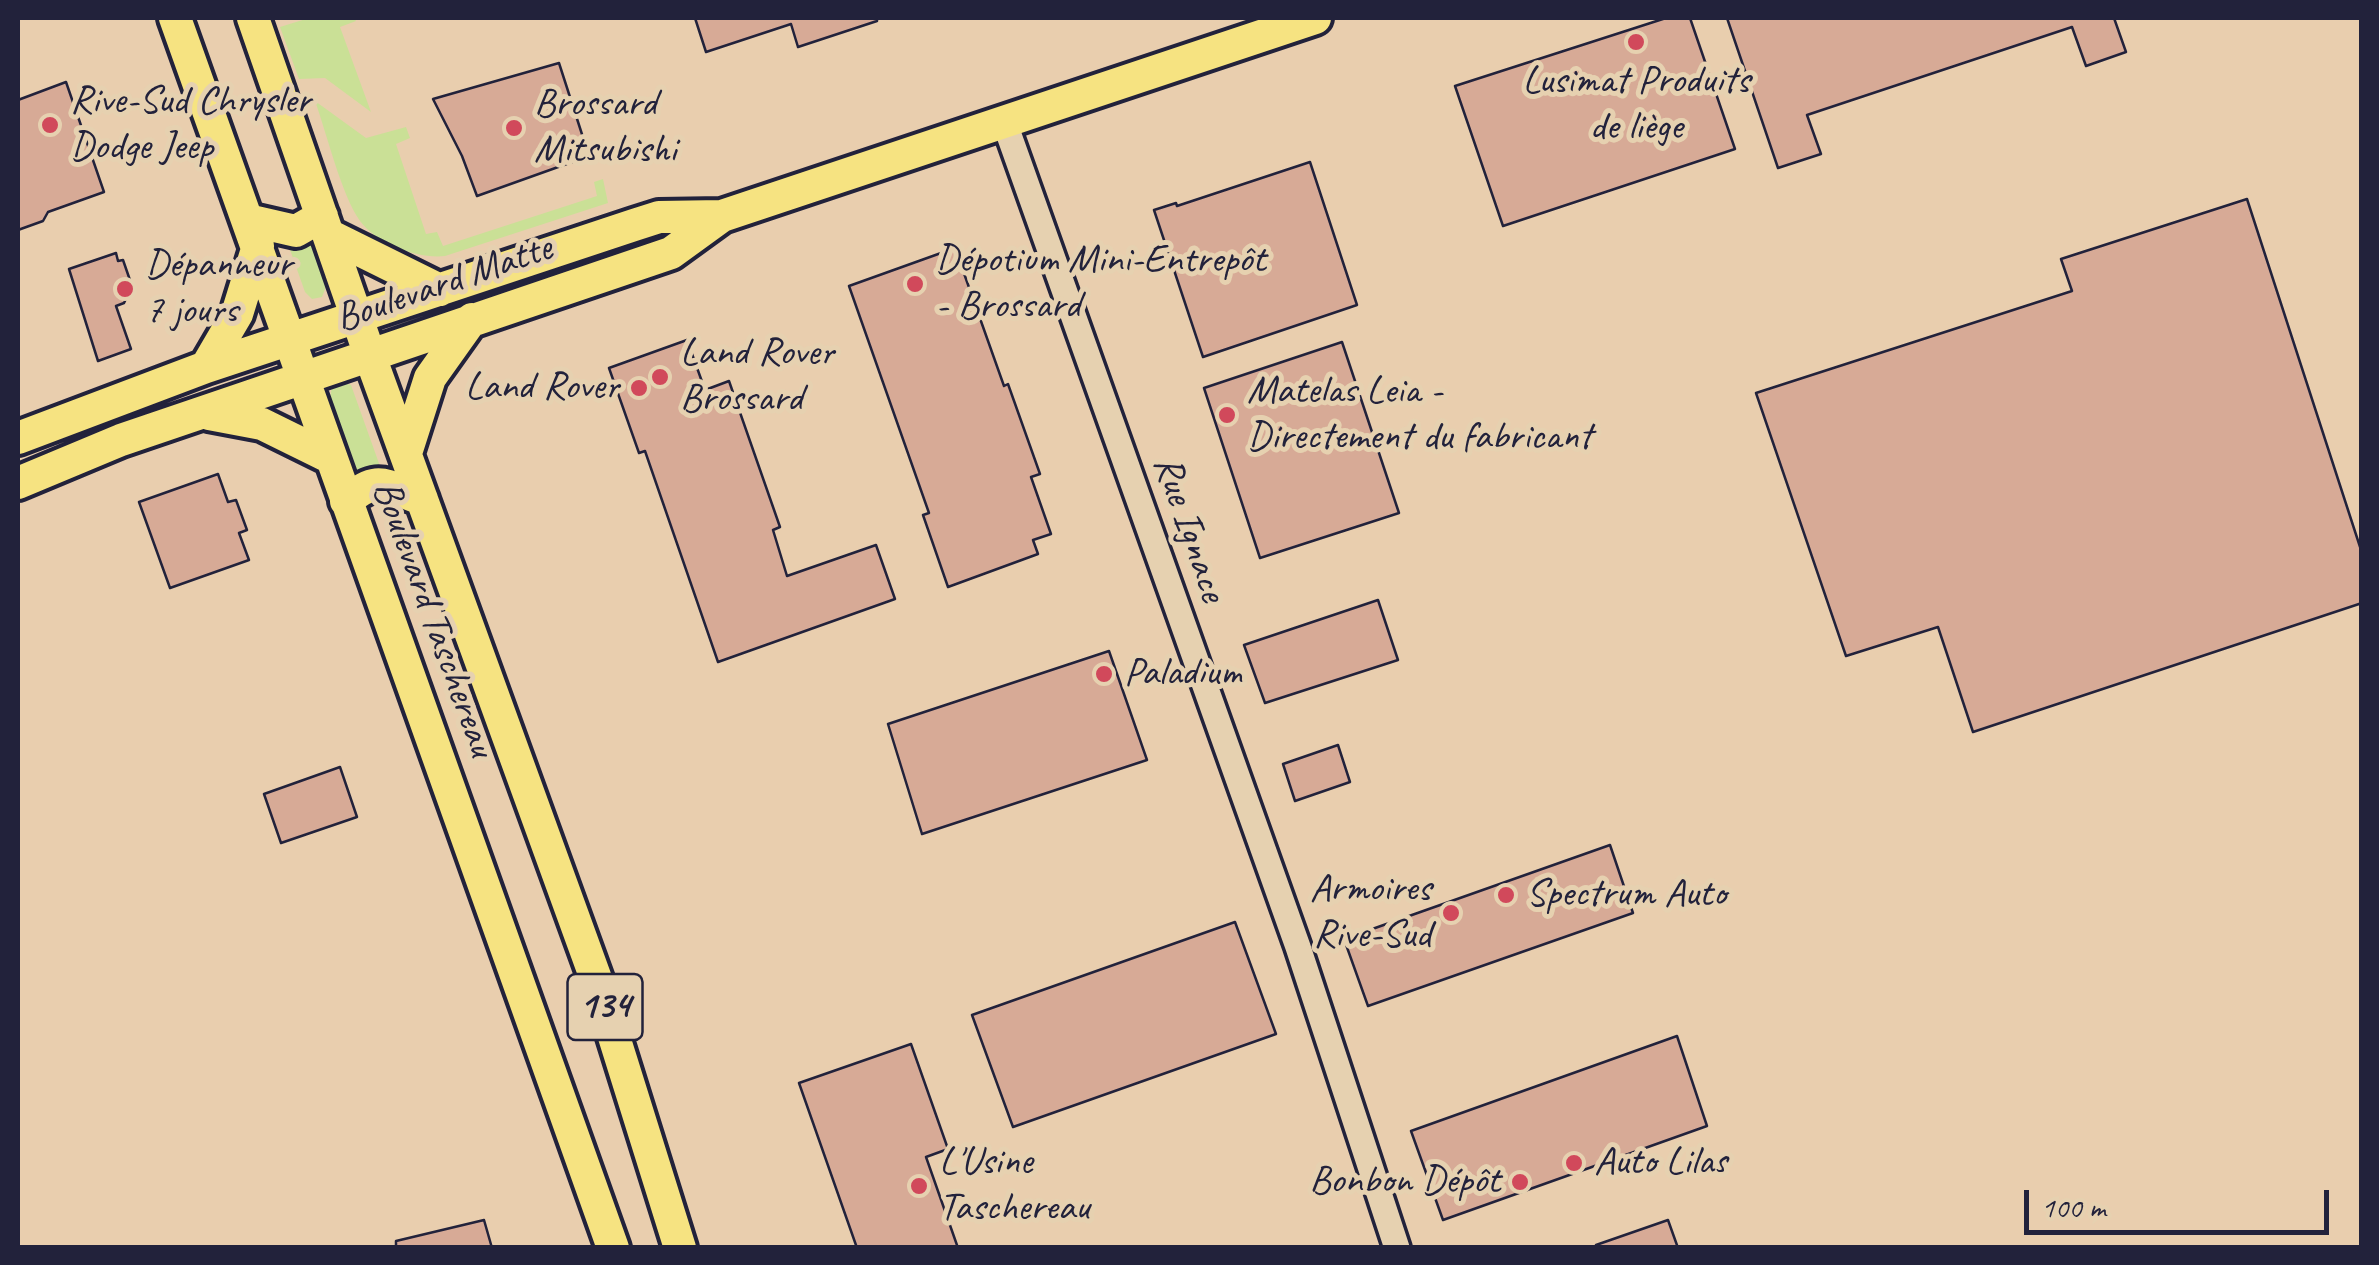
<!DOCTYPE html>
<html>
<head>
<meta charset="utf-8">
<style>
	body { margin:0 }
	#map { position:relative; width:2379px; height:1265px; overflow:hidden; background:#e9ceae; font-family:Caveat,sans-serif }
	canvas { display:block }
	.frame { position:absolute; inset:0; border:20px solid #22223b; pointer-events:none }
	.scale { position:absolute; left:2024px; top:1190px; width:305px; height:45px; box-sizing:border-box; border:5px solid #22223b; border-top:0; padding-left:12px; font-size:30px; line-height:35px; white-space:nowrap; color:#22223b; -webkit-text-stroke:8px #e6d1b0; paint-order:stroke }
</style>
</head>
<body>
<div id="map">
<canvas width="2379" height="1265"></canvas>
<div class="frame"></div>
<div class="scale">100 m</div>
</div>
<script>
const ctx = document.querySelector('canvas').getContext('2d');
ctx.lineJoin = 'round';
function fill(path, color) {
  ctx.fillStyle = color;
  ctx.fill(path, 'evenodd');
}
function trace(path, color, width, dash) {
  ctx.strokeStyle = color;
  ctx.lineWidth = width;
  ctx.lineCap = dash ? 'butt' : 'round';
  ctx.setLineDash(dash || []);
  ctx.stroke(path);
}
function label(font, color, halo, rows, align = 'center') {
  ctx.font = font + ' Caveat,sans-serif';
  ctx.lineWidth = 10;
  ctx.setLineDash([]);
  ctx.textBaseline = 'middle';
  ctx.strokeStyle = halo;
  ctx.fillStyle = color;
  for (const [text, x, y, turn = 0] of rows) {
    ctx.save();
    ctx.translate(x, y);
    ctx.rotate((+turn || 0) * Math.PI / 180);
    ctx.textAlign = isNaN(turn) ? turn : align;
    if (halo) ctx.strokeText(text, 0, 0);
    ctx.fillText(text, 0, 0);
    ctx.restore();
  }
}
fill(new Path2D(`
	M309 18H354L356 21 340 27 371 112 325 78 299 79 280 27Z
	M315 101 366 138 406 127 410 138 396 144 426 234 437 232 443 246 597 196 594 182 603 179 608 203 445 256C417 259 377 244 360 221 341 194 327 134 315 101Z
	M288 244H312L327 284 322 297 312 299 305 292Z
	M342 382 351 385 381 469 356 471 330 398 332 386Z`), '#cae096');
const building = new Path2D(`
	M695 18H877V21L798 47 791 24 706 52Z
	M1666 18H1690L1735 149 1503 226 1455 86Z
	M1727 18H2114L2126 52 2086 66 2072 27 1807 115 1821 154 1778 168Z
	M559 63 589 156 477 196 462 156 433 99Z
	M66 82 104 192 48 212 43 221 18 230V100Z
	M1310 162 1357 305 1203 357 1154 210 1176 203 1177 206Z
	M2247 199 2362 553V603L1973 732 1938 627 1846 656 1756 393 2072 291 2061 259Z
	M955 248 1004 386 1008 384 1040 474 1031 477 1051 534 1033 540 1038 554 948 587 923 515 929 513 849 286Z
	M116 253 118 261 123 260 132 286 124 303 116 306 131 349 98 361 69 269Z
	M687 340 705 390 729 381 780 527 773 530 787 576 876 545 895 599 718 662 645 451 639 453 609 368Z
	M1342 342 1399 513 1260 558 1204 388Z
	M218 474 228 502 236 500 247 530 239 533 249 560 170 588 139 502Z
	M1378 600 1398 660 1265 703 1244 645Z
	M1109 651 1147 760 922 834 888 724Z
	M1338 745 1350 782 1295 801 1283 764Z
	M340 767 357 817 281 843 264 794Z
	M1610 845 1633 913 1368 1006 1344 939Z
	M1235 922 1276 1034 1013 1127 972 1015Z
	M1677 1036 1707 1126 1443 1220 1411 1131Z
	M911 1044 948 1149 926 1157 958 1248H857L799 1083Z
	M484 1220 492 1248H396V1241Z
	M1668 1220 1678 1248H1597L1596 1245Z`);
fill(building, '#d7aa96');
trace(building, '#22223b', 2.5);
const minor = new Path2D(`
	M1004 121 1298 947 1397 1248`);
const major = new Path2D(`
	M175 18 613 1248
	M253 18 375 370 596 979 680 1248
	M248 220 296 231 322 216
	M329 235 440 290
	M206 367 237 314 258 246
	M209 414 262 424 331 458
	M18 438 206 367 634 225 659 217 722 216 1315 18
	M406 453 430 378 472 319
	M18 483 121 440 671 253 722 216
	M346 501C380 473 384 486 422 499`);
trace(minor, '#22223b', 32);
trace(major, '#22223b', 40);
trace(minor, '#e6d1b0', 25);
trace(major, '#f6e381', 32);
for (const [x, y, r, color] of [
	[1636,42,10,"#d1495b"],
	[50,125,10,"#d1495b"],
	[514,128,10,"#d1495b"],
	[915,284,10,"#d1495b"],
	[125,289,10,"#d1495b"],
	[660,377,10,"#d1495b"],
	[639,388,10,"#d1495b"],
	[1227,415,10,"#d1495b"],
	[1104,674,10,"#d1495b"],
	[1506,895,10,"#d1495b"],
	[1451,913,10,"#d1495b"],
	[1574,1163,10,"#d1495b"],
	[1520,1182,10,"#d1495b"],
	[919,1186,10,"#d1495b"]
]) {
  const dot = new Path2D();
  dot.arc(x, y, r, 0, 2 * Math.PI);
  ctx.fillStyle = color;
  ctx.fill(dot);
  trace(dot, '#e6d1b0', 4);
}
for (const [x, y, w] of [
	[605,1007,75]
]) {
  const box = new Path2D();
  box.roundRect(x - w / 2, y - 33, w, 66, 8);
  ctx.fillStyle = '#e6d1b0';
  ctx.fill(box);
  trace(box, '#22223b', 2.5);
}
label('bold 38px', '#22223b', null, [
	["134",605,1007]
]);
label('40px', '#22223b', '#e6d1b0', [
	["Lusimat Produits",1636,82,"center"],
	["de liège",1636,128,"center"],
	["Rive-Sud Chrysler",70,102],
	["Dodge Jeep",70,148],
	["Brossard",534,105],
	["Mitsubishi",534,151],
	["Dépotium Mini-Entrepôt",935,261],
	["- Brossard",935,307],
	["Dépanneur",145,266],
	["7 jours",145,312],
	["Land Rover",680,354],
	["Brossard",680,400],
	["Land Rover",619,388,"right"],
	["Matelas Leia -",1247,392],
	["Directement du fabricant",1247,438],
	["Paladium",1124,674],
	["Armoires",1431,890,"right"],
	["Rive-Sud",1431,936,"right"],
	["Spectrum Auto",1526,895],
	["L'Usine",939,1163],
	["Taschereau",939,1209],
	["Auto Lilas",1594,1163],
	["Bonbon Dépôt",1500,1182,"right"]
], 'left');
label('40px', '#22223b', '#e6d1b0', [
	["Boulevard Matte",444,284,-19],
	["Rue Ignace",1189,529,71],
	["Boulevard Taschereau",433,619,70]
]);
</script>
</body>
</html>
